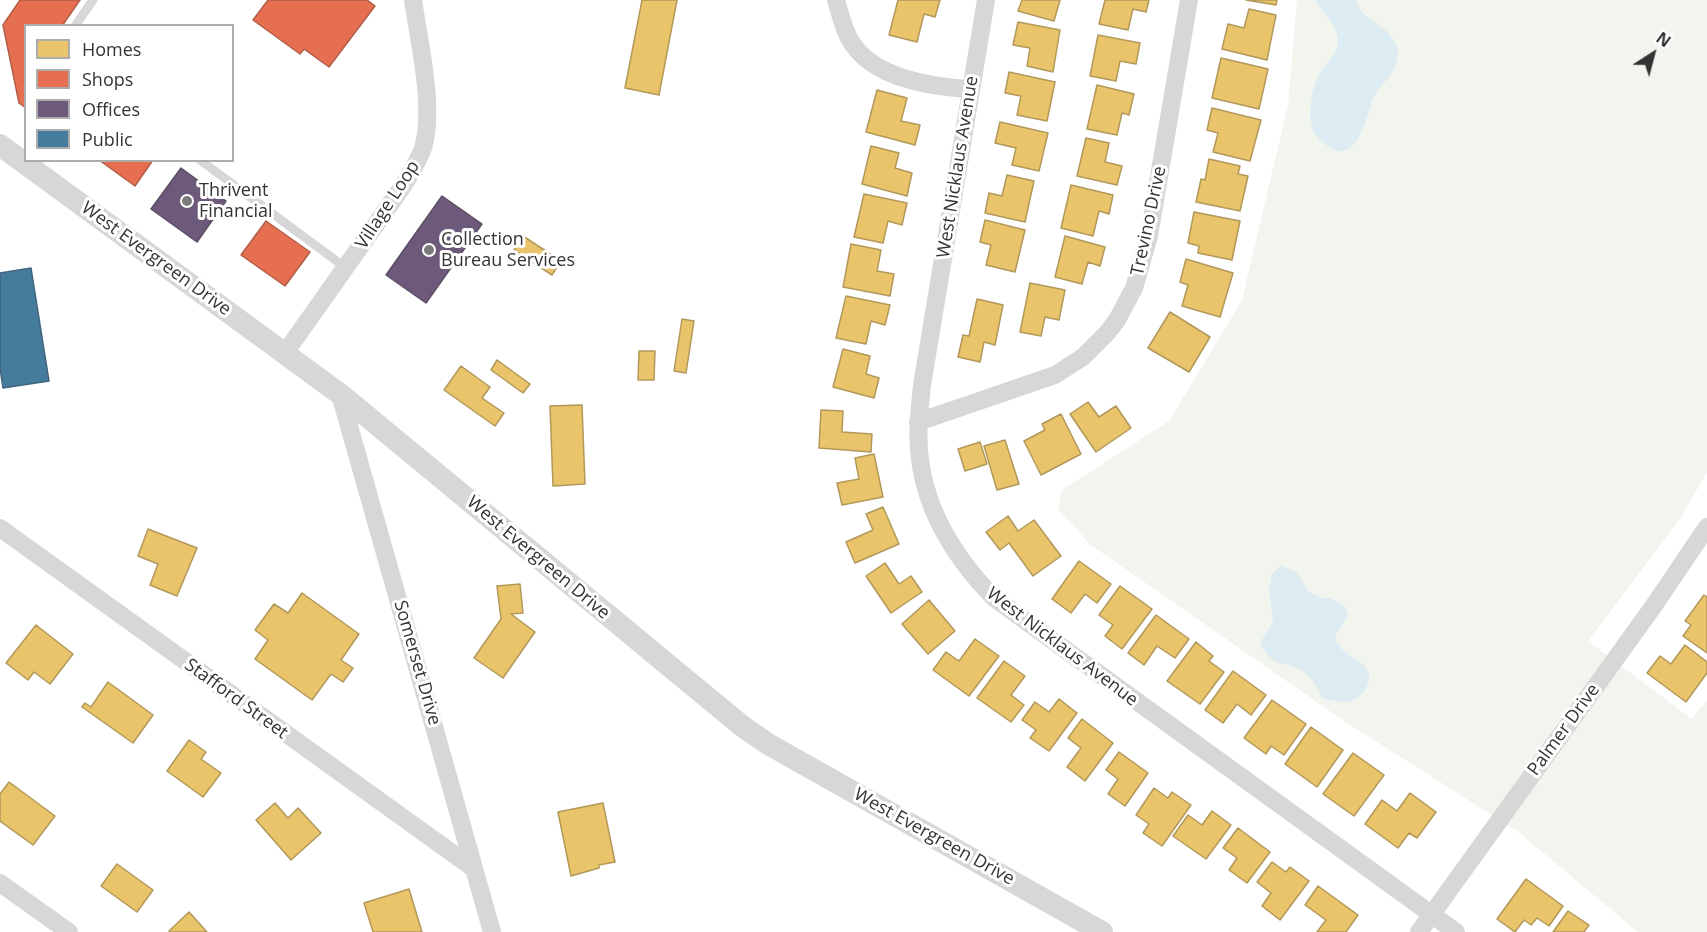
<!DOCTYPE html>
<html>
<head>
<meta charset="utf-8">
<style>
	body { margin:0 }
	#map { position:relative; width:1707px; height:932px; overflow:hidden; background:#fff; font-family:"Open Sans",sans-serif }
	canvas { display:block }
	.legend { position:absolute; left:24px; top:24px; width:210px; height:138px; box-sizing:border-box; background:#fff; border:2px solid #adadad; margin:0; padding:8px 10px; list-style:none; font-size:18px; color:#333 }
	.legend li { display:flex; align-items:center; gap:12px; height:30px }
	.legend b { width:30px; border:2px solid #adadad }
	.north { position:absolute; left:1623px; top:24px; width:60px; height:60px; -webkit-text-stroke:4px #fff; paint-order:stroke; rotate:36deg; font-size:16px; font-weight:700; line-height:24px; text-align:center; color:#333 }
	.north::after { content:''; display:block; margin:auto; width:21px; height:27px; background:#333; clip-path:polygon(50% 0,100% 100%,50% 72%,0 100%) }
</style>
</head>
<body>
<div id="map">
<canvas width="1707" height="932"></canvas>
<ul class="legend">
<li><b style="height:16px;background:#e9c46a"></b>Homes</li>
<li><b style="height:16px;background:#e76f51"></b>Shops</li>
<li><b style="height:16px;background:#6d597a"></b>Offices</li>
<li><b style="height:16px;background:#457b9d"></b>Public</li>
</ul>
<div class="north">N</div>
</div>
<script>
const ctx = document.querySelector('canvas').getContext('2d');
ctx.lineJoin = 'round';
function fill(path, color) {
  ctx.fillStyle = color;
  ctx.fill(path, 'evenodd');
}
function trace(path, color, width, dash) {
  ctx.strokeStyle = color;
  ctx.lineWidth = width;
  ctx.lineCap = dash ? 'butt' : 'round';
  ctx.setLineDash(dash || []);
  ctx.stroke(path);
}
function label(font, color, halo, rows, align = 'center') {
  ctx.font = font + ' "Open Sans",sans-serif';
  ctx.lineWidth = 6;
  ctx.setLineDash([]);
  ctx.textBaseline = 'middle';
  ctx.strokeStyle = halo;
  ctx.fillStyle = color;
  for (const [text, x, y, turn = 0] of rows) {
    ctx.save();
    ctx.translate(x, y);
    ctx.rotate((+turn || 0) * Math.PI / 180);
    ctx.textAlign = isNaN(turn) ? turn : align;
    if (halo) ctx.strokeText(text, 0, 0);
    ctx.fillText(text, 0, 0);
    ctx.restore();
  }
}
fill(new Path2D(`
	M1297 0H1707V472L1680 519 1588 641 1692 719 1707 700V932H1638L1517 831 1347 723 1091 545 1058 509 1062 490 1169 421 1242 300 1288 105Z`), '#f1f5ed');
fill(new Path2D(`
	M1315 0H1356C1361 18 1375 20 1387 32 1392 37 1395 43 1398 49 1397 79 1381 79 1372 101 1367 116 1357 164 1331 148 1325 145 1317 138 1314 133 1307 119 1311 88 1319 75 1325 65 1339 52 1338 39 1337 25 1322 11 1315 0Z
	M1281 565 1297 573 1308 591 1322 598H1330L1345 607 1348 616 1336 634V642C1339 645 1342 650 1346 653 1353 659 1363 661 1368 671 1373 682 1362 698 1351 701 1343 704 1331 700 1323 699 1318 689 1313 678 1303 671 1281 658 1277 672 1260 643L1273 622 1269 588 1272 574Z`), '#ddebf3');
const homes = new Path2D(`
	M642 0H677L659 95 625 88Z
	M898 0H940L935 17 924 14 917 42 889 35Z
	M1022 0H1060L1054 21 1018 11Z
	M1105 0H1149L1146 12 1133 9 1128 30 1099 24Z
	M1246 0H1277L1276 5Z
	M1249 9 1276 15 1267 60 1222 49 1228 24 1244 28Z
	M1018 22 1060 30 1053 72 1027 66 1030 48 1013 45Z
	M1098 35 1140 43 1136 64 1120 61 1116 81 1090 76Z
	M1221 58 1268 69 1259 109 1212 98Z
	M1009 72 1055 82 1047 121 1017 115 1021 96 1005 93Z
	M1097 85 1134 94 1129 115 1122 113 1117 135 1087 129Z
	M877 90 907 98 901 121 920 125 915 145 866 132Z
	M1212 108 1261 120 1250 161 1213 152 1218 133 1207 130Z
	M1000 122 1048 133 1039 171 1012 165 1016 148 995 143Z
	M1086 138 1109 143 1105 162 1122 166 1117 185 1077 176Z
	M871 146 899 153 895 168 912 173 907 196 862 184Z
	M1209 159 1240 166 1238 174 1248 176 1240 211 1196 202 1201 179 1205 180Z
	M1007 175 1034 181 1025 222 985 213 989 193 1002 196Z
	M1071 185 1113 195 1109 214 1099 211 1093 236 1061 228Z
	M864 194 907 203 902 225 888 221 883 243 854 237Z
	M1194 212 1240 221 1232 260 1198 253 1199 246 1188 243Z
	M985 220 1025 230 1015 272 986 265 991 245 980 242Z
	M523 236 561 261 552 275 514 250Z
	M1065 236 1105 247 1100 266 1088 262 1082 284 1055 277Z
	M851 244 881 250 877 271 894 274 890 296 843 287Z
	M1186 259 1233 273 1220 317 1182 306 1188 285 1180 282Z
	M1030 283 1065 290 1059 320 1045 317 1041 336 1020 332Z
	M846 296 890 305 885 325 871 321 866 344 836 338Z
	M977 299 1003 305 995 345 984 342 980 362 958 357 963 335 969 336Z
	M1170 312 1210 337 1189 372 1148 348Z
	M682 319 694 321 686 373 674 371Z
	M843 349 870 356 866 374 879 378 874 398 833 387Z
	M639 351H655L654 380H638Z
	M497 360 530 384 523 393 491 370Z
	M461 366 490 387 482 398 504 413 495 426 444 390Z
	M1088 402 1099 417 1116 406 1131 428 1096 452 1070 414Z
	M582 405 585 484 553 486 550 406Z
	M821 410 843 411 842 432 872 434 871 452 819 448Z
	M1061 414 1081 454 1041 475 1024 441 1045 430 1042 424Z
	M1005 440 1019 484 997 490 984 446Z
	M980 442 987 464 965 471 958 449Z
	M874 454 883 497 842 505 837 483 859 479 855 458Z
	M883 507 899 544 855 563 846 542 873 530 866 514Z
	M1008 516 1018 531 1034 520 1061 556 1033 576 1009 543 1000 550 986 532Z
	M148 529 197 548 177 596 150 585 158 564 138 556Z
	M1079 561 1111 584 1097 603 1085 594 1071 613 1052 599Z
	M885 563 899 584 911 576 922 592 891 613 866 576Z
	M520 584 523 613 511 614 535 632 503 678 474 658 501 619 497 586Z
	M1120 586 1152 609 1122 649 1105 636 1113 625 1099 615Z
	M302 593 359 634 341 660 353 668 343 682 331 674 312 700 255 659 268 640 255 630 274 604 288 613Z
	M1704 595 1707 597V653L1683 636 1691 625 1685 621Z
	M929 600 955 631 928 654 902 624Z
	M1156 615 1189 639 1175 658 1157 646 1144 665 1128 653Z
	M36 625 73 654 50 684 34 672 28 680 6 663Z
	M975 639 999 656 969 696 933 670 946 652 959 661Z
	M1196 642 1213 656 1209 661 1224 672 1200 704 1167 681Z
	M1685 645 1707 662V673L1686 702 1647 673 1660 656 1671 664Z
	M1004 661 1025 676 1011 695 1024 705 1011 722 977 698Z
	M1233 671 1266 695 1251 715 1237 704 1223 723 1205 710Z
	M108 682 153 715 133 743 82 707 85 703 91 707Z
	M1059 699 1077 713 1049 751 1030 738 1036 730 1022 720 1035 702 1049 712Z
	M1272 700 1306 724 1284 755 1271 746 1266 754 1244 738Z
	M1082 719 1113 743 1085 781 1067 767 1081 748 1068 738Z
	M1311 727 1343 750 1317 787 1285 764Z
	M189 740 206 752 201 759 221 773 203 797 167 771Z
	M1119 752 1148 773 1125 806 1108 794 1118 779 1106 770Z
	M1353 753 1384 775 1354 816 1323 794Z
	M9 782 55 816 33 845 0 821V794Z
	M1154 788 1168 798 1172 792 1191 805 1162 846 1143 833 1149 824 1136 815Z
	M1410 793 1436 812 1417 838 1409 833 1398 848 1365 824 1382 800 1397 811Z
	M275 803 288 818 298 808 321 833 291 860 256 820Z
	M603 803 615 862 599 865V868L571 876 558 812Z
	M1212 811 1231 825 1206 859 1173 836 1188 815 1202 825Z
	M1238 828 1270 852 1247 883 1229 870 1237 858 1223 848Z
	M1272 862 1286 872 1290 867 1309 881 1280 920 1262 906 1271 893 1257 882Z
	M117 864 153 890 137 912 101 886Z
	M1526 879 1563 906 1549 926 1537 918 1531 925 1524 920 1515 932 1497 919Z
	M1318 886 1358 915 1346 932H1317L1326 920 1305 905Z
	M409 889 422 932H373L364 903Z
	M1568 911 1589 925 1584 932H1553Z
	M189 912 207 932H170L169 931Z`);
fill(homes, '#e9c46a');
trace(homes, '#b2985a', 1.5);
const shops = new Path2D(`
	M20 0H80L62 26H26V108L19 103 3 25Z
	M268 0H367L375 6 329 67 304 49 300 54 253 20Z
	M99 160H153L135 186Z
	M266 221 310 252 285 286 241 255Z`);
fill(shops, '#e76f51');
trace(shops, '#b15d48', 1.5);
const offices = new Path2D(`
	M181 168 226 201 197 242 151 209Z
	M442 196 482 224 426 303 386 275Z`);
fill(offices, '#6d597a');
trace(offices, '#5c4e65', 1.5);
const public = new Path2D(`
	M31 268 49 381 3 388 0 368V273Z`);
fill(public, '#457b9d');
trace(public, '#40657d', 1.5);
trace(new Path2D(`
	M75 26 93 0
	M200 160 346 268`), '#d7d7d7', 9);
trace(new Path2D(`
	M836 0C840 13 843 28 850 40 872 78 931 87 971 89
	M986 0 922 385C920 406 917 428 919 449 923 508 954 557 994 598L1456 932
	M285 353 403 186C410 174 418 162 423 148 435 108 419 42 413 0
	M340 394 492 932
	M918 422 1055 375 1083 357 1107 333 1117 320 1134 288 1149 236 1189 0
	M0 528 473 868
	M0 883 69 932
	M1419 932 1655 604 1707 527`), '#d7d7d7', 18);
trace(new Path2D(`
	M0 145 340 394 742 726 768 744 1102 932`), '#d7d7d7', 22);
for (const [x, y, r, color] of [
	[187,201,6,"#7a7a7a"],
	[429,250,6,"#7a7a7a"]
]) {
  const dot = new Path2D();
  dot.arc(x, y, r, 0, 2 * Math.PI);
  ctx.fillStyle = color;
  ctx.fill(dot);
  trace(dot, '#fff', 2);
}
label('18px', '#333', '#fff', [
	["West Nicklaus Avenue",958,167,-81],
	["Village Loop",388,205,-57],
	["Trevino Drive",1149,221,-78],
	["West Evergreen Drive",156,259,36],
	["West Evergreen Drive",538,558,40],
	["West Nicklaus Avenue",1062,647,37],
	["Somerset Drive",417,663,74],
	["Stafford Street",236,699,36],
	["Palmer Drive",1564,730,-54],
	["West Evergreen Drive",934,837,29]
]);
label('18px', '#333', '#fff', [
	["Thrivent",199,191],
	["Financial",199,212],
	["Collection",441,240],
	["Bureau Services",441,261]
], 'left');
</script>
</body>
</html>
